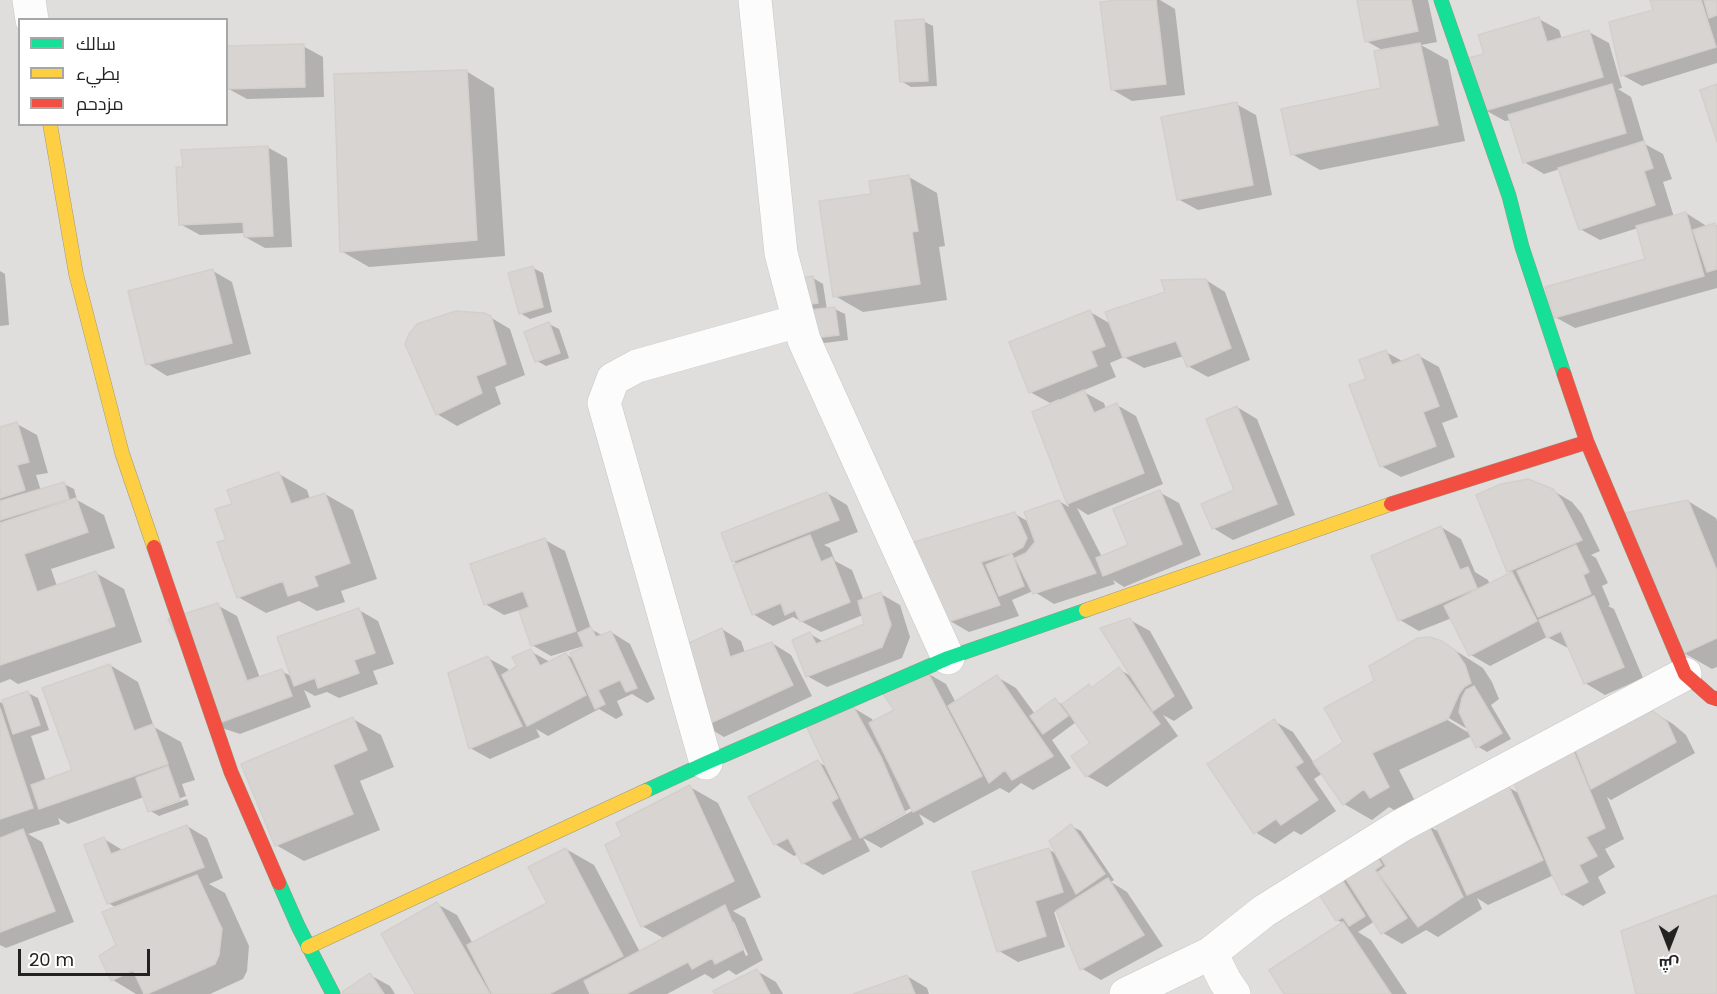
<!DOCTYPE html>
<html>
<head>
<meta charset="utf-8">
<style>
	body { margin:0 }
	#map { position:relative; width:1717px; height:994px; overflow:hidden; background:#f0eeeb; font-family:Poppins,Cairo,sans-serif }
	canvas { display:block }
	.legend { position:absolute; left:18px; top:18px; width:210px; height:108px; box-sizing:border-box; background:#fff; border:2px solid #a7a7a7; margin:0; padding:8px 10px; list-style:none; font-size:18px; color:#222 }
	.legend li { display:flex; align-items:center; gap:12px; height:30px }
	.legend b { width:30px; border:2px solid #a7a7a7 }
	.north { position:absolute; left:1639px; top:916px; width:60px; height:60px; -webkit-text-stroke:4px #fff; paint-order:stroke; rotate:180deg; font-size:16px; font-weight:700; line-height:24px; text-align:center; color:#222 }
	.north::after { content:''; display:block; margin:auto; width:21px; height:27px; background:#222; clip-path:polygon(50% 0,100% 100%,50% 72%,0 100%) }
	.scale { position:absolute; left:18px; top:949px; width:132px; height:27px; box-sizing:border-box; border:3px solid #222; border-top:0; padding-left:8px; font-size:18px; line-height:21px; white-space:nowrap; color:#222; -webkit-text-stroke:4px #fff; paint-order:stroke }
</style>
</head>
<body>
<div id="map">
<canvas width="1717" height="994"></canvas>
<ul class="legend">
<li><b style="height:8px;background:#16e098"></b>سالك</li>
<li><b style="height:8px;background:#ffcf43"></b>بطيء</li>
<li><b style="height:8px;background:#f24e42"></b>مزدحم</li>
</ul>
<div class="north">ش</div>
<div class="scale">20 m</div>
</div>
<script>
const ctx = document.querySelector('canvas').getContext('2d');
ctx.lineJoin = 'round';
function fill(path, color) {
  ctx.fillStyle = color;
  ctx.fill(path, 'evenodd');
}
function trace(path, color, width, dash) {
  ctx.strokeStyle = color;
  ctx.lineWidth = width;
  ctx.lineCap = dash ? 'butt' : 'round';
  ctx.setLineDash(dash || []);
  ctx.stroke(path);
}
fill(new Path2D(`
	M0 0H1717V994H0ZM20 20H226V124H20Z`), '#dfdedc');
fill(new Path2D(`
	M1132 0H1160L1175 9 1185 95 1132 101 1113 90Z
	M1358 0H1428L1437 42 1421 45 1448 60 1465 141 1320 170 1292 154 1383 89 1384 51 1366 41Z
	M1651 0H1717V63L1642 86 1622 75 1655 11Z
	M1539 19 1559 30 1562 39 1589 32 1609 43 1622 88 1618 89 1631 97 1645 144 1663 154 1672 179 1663 182 1674 217 1686 213 1705 225 1706 227 1715 224 1717 226V288L1575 328 1555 317 1647 260 1638 228 1600 240 1580 229 1560 169 1544 174 1524 162 1511 120 1505 121 1485 110 1486 55Z
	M923 21 933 26 937 86 911 87 901 81Z
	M303 46 323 57 324 97 247 99 227 88Z
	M466 71 494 88 505 256 369 267 341 251Z
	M1236 104 1256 115 1272 195 1198 210 1178 199Z
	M267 147 287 158 292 247 265 248 245 237V233L200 235 180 224Z
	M909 177 937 193 945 246 939 247 947 300 863 312 835 296 872 195Z
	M533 268 543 273 552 312 530 319 520 313Z
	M0 271 5 274 9 325 0 326Z
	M213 271 232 282 251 354 167 376 148 364Z
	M813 278 823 284 827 310 835 309 845 314 848 340 817 344 807 338Z
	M1206 280 1225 292 1250 360 1208 377 1188 366 1184 356 1144 368 1124 357 1110 363 1116 377 1082 391 1104 403 1106 409 1117 405 1136 416 1163 484 1088 515 1077 508 1102 557 1130 545 1159 492 1179 503 1201 555 1124 587 1113 580 1115 584 1054 604 1033 591 1012 600 1019 616 969 632 933 611 1015 514 1029 522 1059 501 1069 507 1034 412 1060 402 1059 399 1050 403 1030 392 1090 312 1111 324Z
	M490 317 510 329 525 375 495 387 501 404 457 426 437 414Z
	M549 324 559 329 569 358 546 366 537 361Z
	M1386 352 1404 362 1419 356 1439 367 1458 417 1442 423 1455 457 1401 477 1381 466 1368 380Z
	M1237 407 1257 419 1295 515 1233 540 1213 528 1236 491Z
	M17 424 37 435 48 473 36 475 41 491 64 484 74 489 77 500 104 515 115 548 51 569 57 586 96 573 124 589 142 642 18 684 10 679 0 683V429Z
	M279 474 307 490 310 499 325 494 353 510 377 579 341 591 345 602 317 611 299 601 266 613 238 597 228 540 234 504Z
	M1552 490 1572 502 1582 514 1600 551 1591 555 1596 558 1608 583 1602 586 1610 605 1608 606 1614 609 1643 678 1605 695 1585 683 1570 647 1568 648 1547 637 1490 666 1471 655 1452 618 1419 631 1400 620 1441 527 1461 539 1475 572 1488 580 1490 585 1513 573 1509 571Z
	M827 493 847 505 858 532 824 545 830 548 835 561 852 570 864 601 881 594 900 605 910 637 902 658 827 687 807 676 810 634 824 642 866 625 863 615 821 632 793 617 773 626 753 614 739 565 733 561Z
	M1688 501 1716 518 1717 521V667L1712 669 1684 653Z
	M545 540 565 551 591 629 603 636 611 632 630 644 655 699 647 703 632 694 617 701 623 715 616 719 599 709 548 736 536 729 540 737 490 759 470 748 488 658 508 669 509 672 519 667 530 651 550 662 566 654 575 660 588 647 587 645 551 656 532 645 520 610 504 615 485 604Z
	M217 605 237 616 260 678 281 671 293 677 359 610 378 621 394 664 373 671 378 684 339 698 327 692 315 696 304 690 311 707 240 734 222 728Z
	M1130 620 1150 631 1193 708 1174 721 1163 715 1178 736 1107 787 1087 776 1092 744 1076 722 1052 740 1071 768 1033 790 1021 783 1009 793 1000 788 934 823 919 814 924 824 881 848 863 838 870 851 823 875 803 863 798 854 794 856 775 844 818 762 827 767 852 707 872 719 874 722 896 711 927 673 946 684 956 703 997 677 1016 688 1035 714 1055 700 1063 705 1089 686 1093 689 1119 669 1134 678ZM911 808 912 811 870 834V831Z
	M722 629 741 641 745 653 772 643 791 655 812 696 724 737 687 715Z
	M1442 642 1483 668 1492 682 1499 699 1491 705 1511 739 1487 752 1477 746 1472 736 1399 770 1416 803 1399 813 1389 807 1372 820 1344 804 1323 773 1314 779 1336 811 1301 835 1294 831 1275 844 1255 832 1274 721 1293 732 1314 763 1345 742ZM1442 714 1469 730V733L1441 716Z
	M110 665 138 682 154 727 181 742 195 780 182 784 186 796 154 808V811L187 799 189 805 159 816 149 810 144 797 68 824 58 818 60 824 28 834 42 842 74 922 6 948 0 945V702L5 705 28 693 38 698 49 730 31 736 46 781 74 771Z
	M1653 712 1673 724 1686 735 1695 753 1611 800 1607 797 1624 839 1605 849 1615 867 1598 877 1606 893 1583 906 1563 894 1554 875 1488 905 1477 898 1482 909 1438 937 1426 930 1402 944 1383 933 1375 921 1358 932 1371 940 1407 994H1286L1343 923 1337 920 1341 869 1428 826 1440 832 1508 787 1520 794 1514 779Z
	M353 719 381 735 394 767 360 781 380 830 304 861 276 845Z
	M690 787 718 803 761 897 733 911 745 918 763 960 736 975 729 970 713 979 705 974 667 994H417L437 904 457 915 473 944 549 903 566 849 594 865 640 952 665 939 642 926 624 836ZM731 922H734L748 955 746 956Z
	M187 826 207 838 223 878 209 884 225 893 249 946 247 971 243 979 210 994H136L113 980 101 956 118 945 117 908 108 903 104 839 124 851Z
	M1071 826 1081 831 1114 880 1111 882 1127 892 1163 946 1101 980 1081 968 1058 911 1054 912 1065 947 1018 962 999 951 1048 849 1058 855Z
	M757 971 776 982 783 994H717Z
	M370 975 390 986 395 994H345Z
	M907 976 927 988 929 994H857Z`), '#0003');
const building = new Path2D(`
	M1119 0H1156L1166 84 1111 90 1100 2Z
	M1357 0H1411L1418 31 1365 42Z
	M1650 0H1701L1716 47 1621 76 1609 22 1653 10Z
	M1704 0H1717V15L1709 18Z
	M1539 17 1547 42 1589 30 1603 77 1484 111 1468 58 1484 54 1478 35Z
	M924 19 928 81 900 82 895 21Z
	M1420 43 1438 125 1291 155 1281 109 1381 88 1374 51Z
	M304 44 305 87 226 89V46Z
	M467 70 477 240 340 252 334 74Z
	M1612 84 1626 133 1523 163 1508 115Z
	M1717 84V142L1700 90Z
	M1237 102 1253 185 1177 200 1161 117Z
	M1644 141 1653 168 1644 171 1655 205 1579 230 1558 168Z
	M268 146 273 236 244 237 243 222 179 225 176 167H183L181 150Z
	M909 175 918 231 912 232 920 284 833 297 819 201 871 194 869 181Z
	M1686 212 1704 276 1554 318 1545 287 1645 259 1636 226Z
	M1715 223 1717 229V269L1707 272 1693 230Z
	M533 266 543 307 519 314 508 273Z
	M213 269 232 343 146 365 128 291Z
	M813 276 818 303 790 307 786 281Z
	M1206 279 1231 348 1187 367 1176 341 1123 358 1105 312 1165 292 1161 280Z
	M835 307 839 335 806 339 802 311Z
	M1090 310 1105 346 1091 351 1097 366 1029 393 1009 342Z
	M456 311 484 313 491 316 506 364 476 376 482 393 436 415 405 344 409 334 417 324Z
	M549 322 560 353 535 362 524 332Z
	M1386 350 1392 365 1419 354 1439 406 1423 412 1436 446 1380 467 1349 385 1366 379 1359 360Z
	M1084 390 1094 413 1117 403 1144 473 1067 504 1032 412Z
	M1237 406 1277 504 1212 529 1201 504 1234 490 1206 419Z
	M17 422 29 462 17 465 25 490 0 498V427Z
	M279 472 291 504 325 493 350 563 314 576 318 586 288 596 283 581 237 598 217 542 226 540 215 509 232 504 227 490Z
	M1528 479 1553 489 1562 501 1582 540 1507 572 1476 495 1501 484Z
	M64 482 69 499 0 520V501Z
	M1160 490 1182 544 1103 576 1096 558 1128 545 1113 509Z
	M827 492 839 520 732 562 721 533Z
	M76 498 88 532 24 554 37 592 96 571 115 626 0 665V523Z
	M1059 500 1096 573 1033 594 1015 558 1026 553 1035 542 1024 512Z
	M1688 500 1717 571V638L1682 654 1625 513Z
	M1015 512 1027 538 1023 547 1014 552 981 562 1000 605 948 622 904 545Z
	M1441 526 1460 570 1468 567 1477 588 1398 621 1371 556Z
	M810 535 821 562 832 557 850 602 800 622 795 610 785 615 781 603 752 615 733 565Z
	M545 538 576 631 531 646 519 611 529 607 523 591 484 605 470 564Z
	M1576 545 1589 572 1583 575 1591 594 1538 617 1517 571Z
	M1012 554 1024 586 999 596 986 565Z
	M1512 572 1537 621 1469 656 1444 606Z
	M881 592 891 625 882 647 806 677 792 640 810 632 816 644 864 624 858 601Z
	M1594 596 1624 667 1584 684 1561 631 1547 638 1539 620Z
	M218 603 247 681 282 669 292 696 219 723 168 619Z
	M359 608 375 653 354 660 359 673 318 688 315 678 294 686 277 637Z
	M1130 618 1174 696 1153 711 1100 628Z
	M591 627 596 637 611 631 637 688 626 692 620 680 598 690 605 704 595 709 570 653 584 647 578 633Z
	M722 628 730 657 772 642 793 685 704 726 667 653Z
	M1430 637 1442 641 1455 650 1465 665 1471 683 1464 687 1459 694 1448 719 1372 753 1389 787 1370 798 1364 789 1343 805 1313 762 1343 742 1324 708 1374 681 1369 666 1418 638Z
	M531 649 540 666 566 653 586 695 527 726 502 675 517 666 512 657Z
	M488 656 522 726 469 749 448 673Z
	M110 664 134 731 153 724 168 764 39 809 31 785 72 770 42 688Z
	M1119 667 1160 724 1086 777 1071 756 1090 743 1062 704 1089 684 1091 688Z
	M927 671 982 776 913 812 869 723 894 710 882 692Z
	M997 675 1053 756 1012 780 1005 770 989 783 948 706Z
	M1474 686 1502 733 1476 748 1459 712 1462 698 1466 690Z
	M28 691 40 725 13 734 2 700Z
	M1055 698 1068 716 1043 734 1030 716Z
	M853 706 881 757 905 813 860 838 806 726Z
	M0 708 33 808 0 819Z
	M1637 708 1653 711 1667 722 1676 742 1591 789 1574 746Z
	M353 717 367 750 333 765 353 814 275 846 241 764Z
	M1274 719 1303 762 1295 767 1318 800 1281 825 1276 819 1254 834 1207 764Z
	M1571 745 1605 828 1586 837 1597 856 1579 865 1588 882 1562 895 1552 875 1512 778Z
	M818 760 838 798 831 802 851 839 802 864 788 838 774 845 748 797Z
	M168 766 180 800 148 812 136 778Z
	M690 785 734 881 641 927 605 845 622 836 616 823Z
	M1508 785 1543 860 1467 895 1433 820Z
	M1071 824 1105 874 1076 894 1049 841Z
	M1428 824 1463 897 1418 927 1378 872 1386 866 1378 853Z
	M187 825 204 867 107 904 84 845 104 837 111 854Z
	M23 829 55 911 0 932V838Z
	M566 848 623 956 549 994H492L467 945 547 903 528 867Z
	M1049 848 1063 892 1035 901 1046 936 997 952 972 872Z
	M1371 848 1382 865 1375 870 1407 918 1381 934 1339 868Z
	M1337 872 1365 916 1349 926 1343 917 1336 921 1314 886Z
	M197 875 222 929 219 955 215 964 147 994H144L133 970 111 981 99 956 116 945 102 912Z
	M1108 878 1144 935 1080 970 1056 911Z
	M1716 895 1717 898V994H1636L1621 931Z
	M437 902 490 994H415L381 934Z
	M725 905 744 949 715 964 712 958 692 969 688 962 626 994H590L584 981Z
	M1343 922 1391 994H1284L1269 970Z
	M757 969 770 994H715L713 991Z
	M370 973 384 994H343L342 992Z
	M907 975 915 994H853Z`);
fill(building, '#d7d4d2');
trace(building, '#d3d0cc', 1.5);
const street = new Path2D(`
	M29 0 32 20
	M755 0 781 253 804 340 948 658
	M706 763 604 403 613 379 637 366 798 321
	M1126 994 1211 953
	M1234 994 1225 981 1211 953 1264 911 1400 826 1685 674`);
const fast = new Path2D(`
	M1441 0 1509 196 1522 247 1564 374
	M645 791 706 763 948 658 1086 610
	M279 883 298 926 333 994`);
const slow = new Path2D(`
	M50 124 76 274 122 453 154 547
	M1086 610 1391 504
	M308 947 645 791`);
const jam = new Path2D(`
	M1564 374 1587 442 1685 674 1711 697 1717 699
	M1391 504 1587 442
	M154 547 231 772 279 883`);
trace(street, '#c9c8c7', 34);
trace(fast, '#999a82', 15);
trace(slow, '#999a82', 15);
trace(jam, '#999a82', 15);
trace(street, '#fdfcfc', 33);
trace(fast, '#16e098', 14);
trace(slow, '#ffcf43', 14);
trace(jam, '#f24e42', 14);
</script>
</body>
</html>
